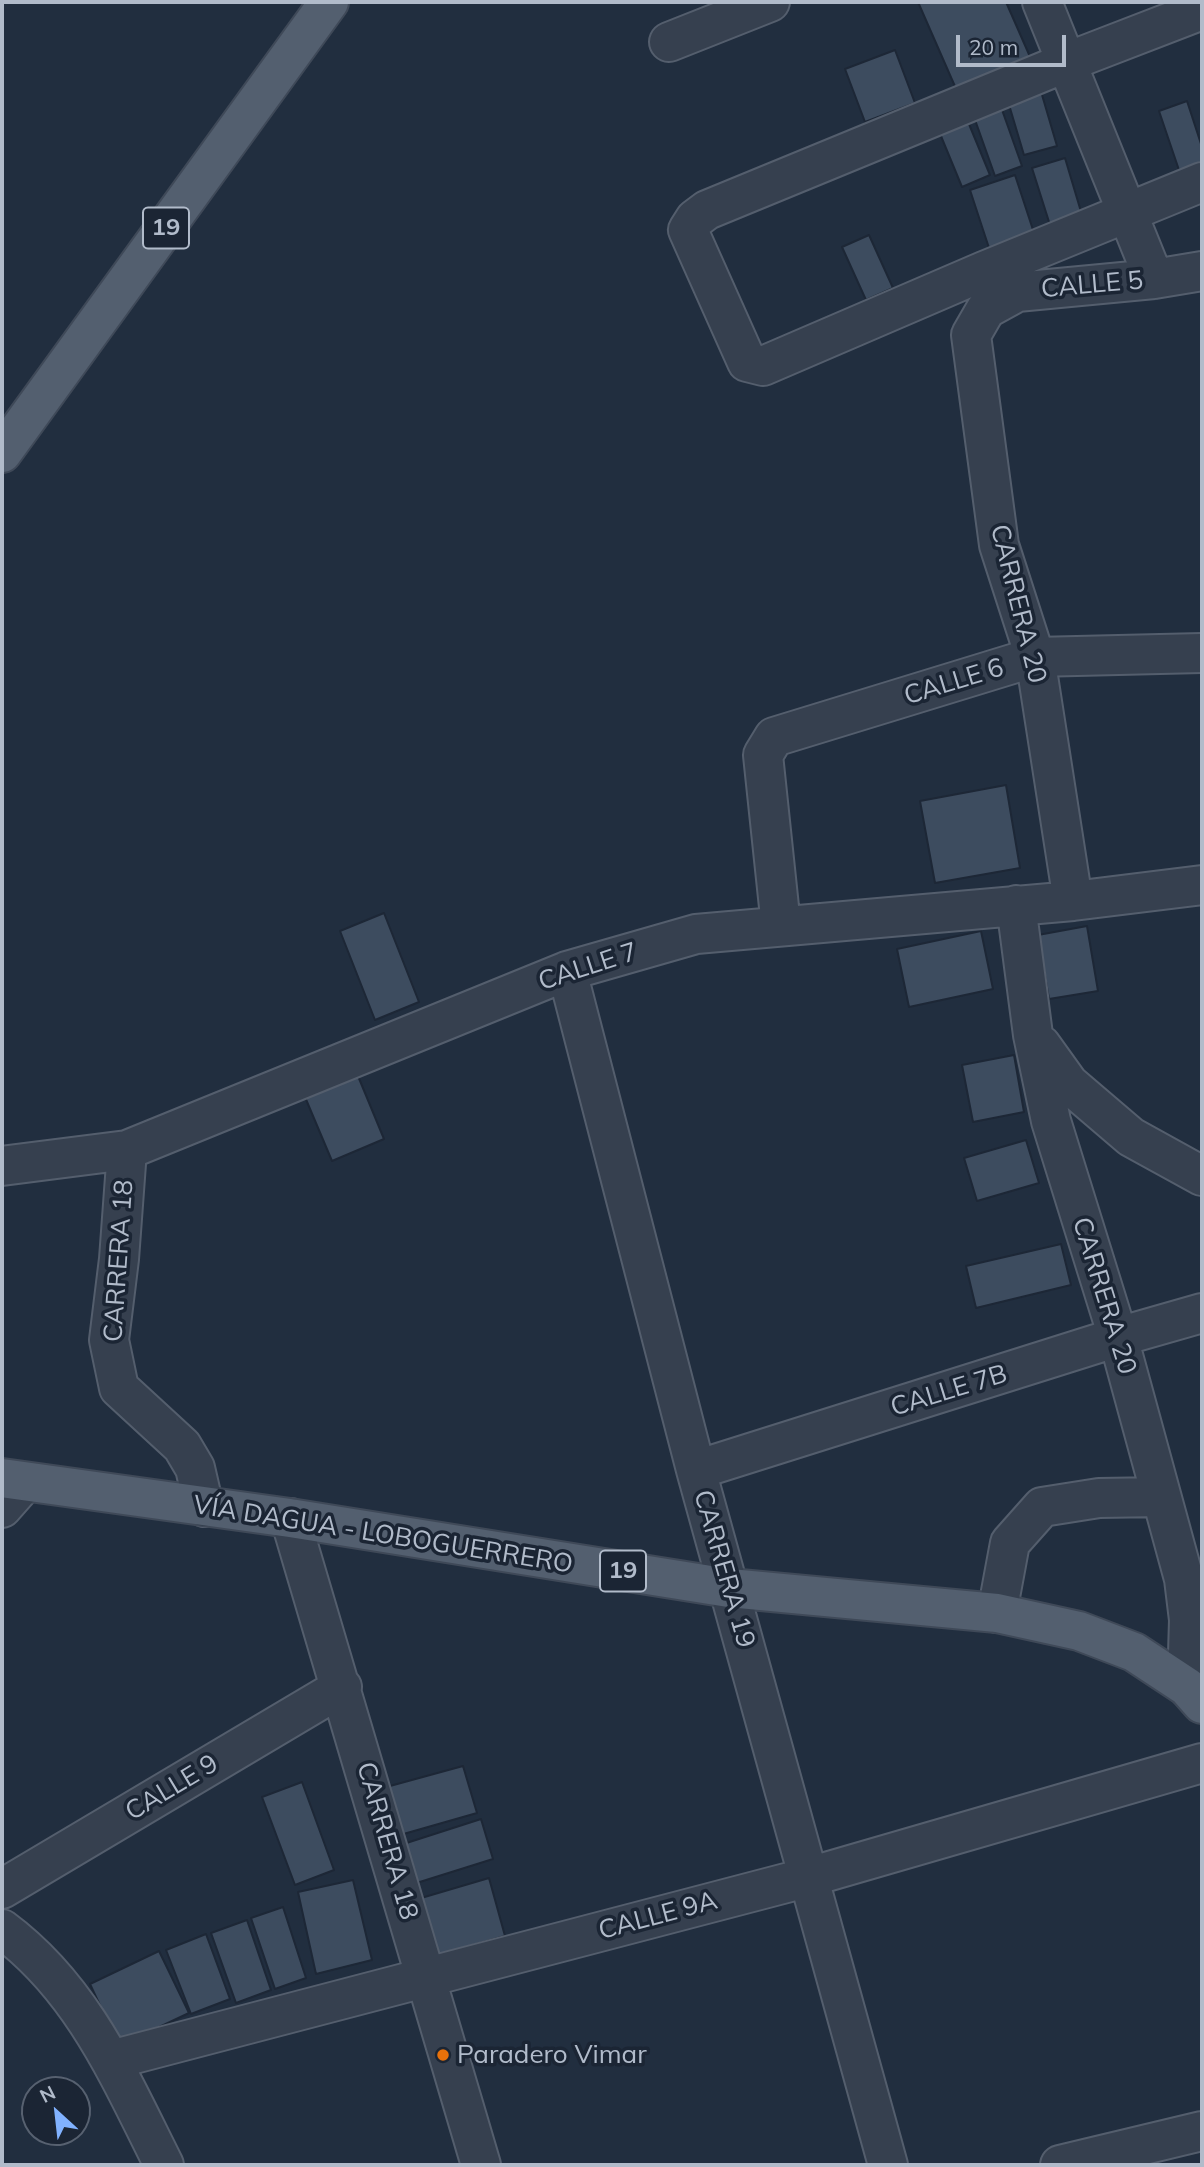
<!DOCTYPE html>
<html>
<head>
<meta charset="utf-8">
<style>
	body { margin:0 }
	#map { position:relative; width:1204px; height:2167px; overflow:hidden; background:#212e3f; font-family:Mulish,sans-serif }
	canvas { display:block }
	.frame { position:absolute; inset:0; border:4px solid #b1bbca; pointer-events:none }
	.north { position:absolute; left:21px; top:2076px; width:70px; height:70px; box-sizing:border-box; background:#1b2534; border:2px solid #576170; border-radius:50%; rotate:333deg; font-size:19px; font-weight:700; line-height:28px; text-align:center; color:#b1bbca }
	.north::after { content:''; display:block; margin:auto; width:24px; height:32px; background:#81b2ff; clip-path:polygon(50% 0,100% 100%,50% 72%,0 100%) }
	.scale { position:absolute; left:956px; top:35px; width:110px; height:32px; box-sizing:border-box; border:4px solid #b1bbca; border-top:0; padding-left:9px; font-size:21px; line-height:24px; white-space:nowrap; color:#b1bbca; -webkit-text-stroke:5px #1b2534; paint-order:stroke }
</style>
</head>
<body>
<div id="map">
<canvas width="1204" height="2167"></canvas>
<div class="frame"></div>
<div class="north">N</div>
<div class="scale">20 m</div>
</div>
<script>
const ctx = document.querySelector('canvas').getContext('2d');
ctx.lineJoin = 'round';
function fill(path, color) {
  ctx.fillStyle = color;
  ctx.fill(path, 'evenodd');
}
function trace(path, color, width, dash) {
  ctx.strokeStyle = color;
  ctx.lineWidth = width;
  ctx.lineCap = dash ? 'butt' : 'round';
  ctx.setLineDash(dash || []);
  ctx.stroke(path);
}
function label(font, color, halo, rows, align = 'center') {
  ctx.font = font + ' Mulish,sans-serif';
  ctx.lineWidth = 7;
  ctx.setLineDash([]);
  ctx.textBaseline = 'middle';
  ctx.strokeStyle = halo;
  ctx.fillStyle = color;
  for (const [text, x, y, turn = 0] of rows) {
    ctx.save();
    ctx.translate(x, y);
    ctx.rotate((+turn || 0) * Math.PI / 180);
    ctx.textAlign = isNaN(turn) ? turn : align;
    if (halo) ctx.strokeText(text, 0, 0);
    ctx.fillText(text, 0, 0);
    ctx.restore();
  }
}
const building = new Path2D(`
	M918 2H1006L1031 59 957 91Z
	M895 50 915 103 865 122 845 69Z
	M1040 88 1057 146 1024 155 1007 98Z
	M1187 101 1202 147V165L1180 173 1159 111Z
	M1001 107 1022 166 995 176 974 117Z
	M964 112 990 175 962 187 936 124Z
	M1065 158 1082 215 1050 225 1032 168Z
	M1015 175 1035 236 990 251 970 190Z
	M869 235 893 288 866 300 842 247Z
	M1006 785 1020 868 935 883 920 801Z
	M384 913 419 1002 375 1020 340 931Z
	M1087 926 1098 991 1049 999 1038 935Z
	M981 931 993 989 909 1007 897 949Z
	M1014 1055 1024 1112 973 1122 962 1065Z
	M358 1076 384 1139 332 1161 305 1097Z
	M1026 1140 1039 1183 977 1201 964 1158Z
	M1061 1244 1071 1285 976 1308 966 1266Z
	M463 1766 477 1813 393 1837 379 1789Z
	M302 1782 334 1870 295 1885 262 1797Z
	M481 1819 493 1859 407 1886 394 1847Z
	M489 1878 505 1936 427 1958 411 1901Z
	M353 1880 372 1960 316 1974 298 1892Z
	M283 1907 306 1978 275 1989 251 1918Z
	M247 1920 271 1990 236 2003 211 1933Z
	M206 1934 230 1999 191 2014 166 1950Z
	M159 1951 189 2013 119 2046 90 1984Z`);
fill(building, '#3d4c5f');
trace(building, '#1d2736', 2);
const minor = new Path2D(`
	M1042 2 1154 279
	M1202 10 1067 62 707 210 695 219 688 230 747 362 763 366 984 271 1202 182
	M669 42 770 2
	M1073 901 1035 657 999 545 971 335 986 309 1017 292 1154 279 1202 271
	M1016 905 1033 1035 1051 1121 1118 1337 1184 1579 1189 1620 1187 1687
	M781 926 763 755 774 737 1035 657 1202 653
	M567 971 696 1470 888 2165
	M1041 1045 1069 1084 1131 1137 1202 1176
	M127 1150 119 1259 109 1340 119 1388 182 1446 195 1468 204 1507
	M2 1166 127 1150 567 971 696 934 1073 901 1202 885
	M696 1470 1118 1337 1202 1313
	M2 1508 24 1483
	M290 1518 481 2165
	M997 1613 1010 1543 1042 1507 1099 1498 1161 1497
	M2 1889 342 1687
	M2 1929C83 1989 120 2078 164 2165
	M111 2060 809 1877 1202 1763
	M1060 2165 1202 2131`);
const major = new Path2D(`
	M2 453 329 2
	M2 1478 290 1518 729 1588 997 1613 1079 1631 1134 1652 1187 1687 1202 1704`);
trace(minor, '#545e6d', 42);
trace(major, '#3f4958', 42);
trace(minor, '#36404f', 38);
trace(major, '#535f6f', 38);
for (const [x, y, r, color] of [
	[443,2055,7,"#e8710a"]
]) {
  const dot = new Path2D();
  dot.arc(x, y, r, 0, 2 * Math.PI);
  ctx.fillStyle = color;
  ctx.fill(dot);
  trace(dot, '#1b2534', 2.5);
}
for (const [x, y, w] of [
	[166,228,46],
	[623,1571,46]
]) {
  const box = new Path2D();
  box.roundRect(x - w / 2, y - 20.5, w, 41, 5);
  ctx.fillStyle = '#1b2534';
  ctx.fill(box);
  trace(box, '#b1bbca', 2);
}
label('bold 24px', '#b1bbca', null, [
	["19",166,228],
	["19",623,1571]
]);
label('26px', '#b1bbca', '#1b2534', [
	["CALLE 5",1092,285,-5],
	["CARRERA 20",1018,604,76],
	["CALLE 6",954,682,-17],
	["CALLE 7",588,967,-18],
	["CARRERA 18",119,1261,-86],
	["CARRERA 20",1104,1296,73],
	["CALLE 7B",949,1391,-17],
	["VÍA DAGUA - LOBOGUERRERO",383,1535,9],
	["CARRERA 19",724,1569,74],
	["CALLE 9",172,1788,-31],
	["CARRERA 18",387,1841,74],
	["CALLE 9A",658,1916,-15]
]);
label('26px', '#b1bbca', '#1b2534', [
	["Paradero Vimar",457,2055]
], 'left');
</script>
</body>
</html>
